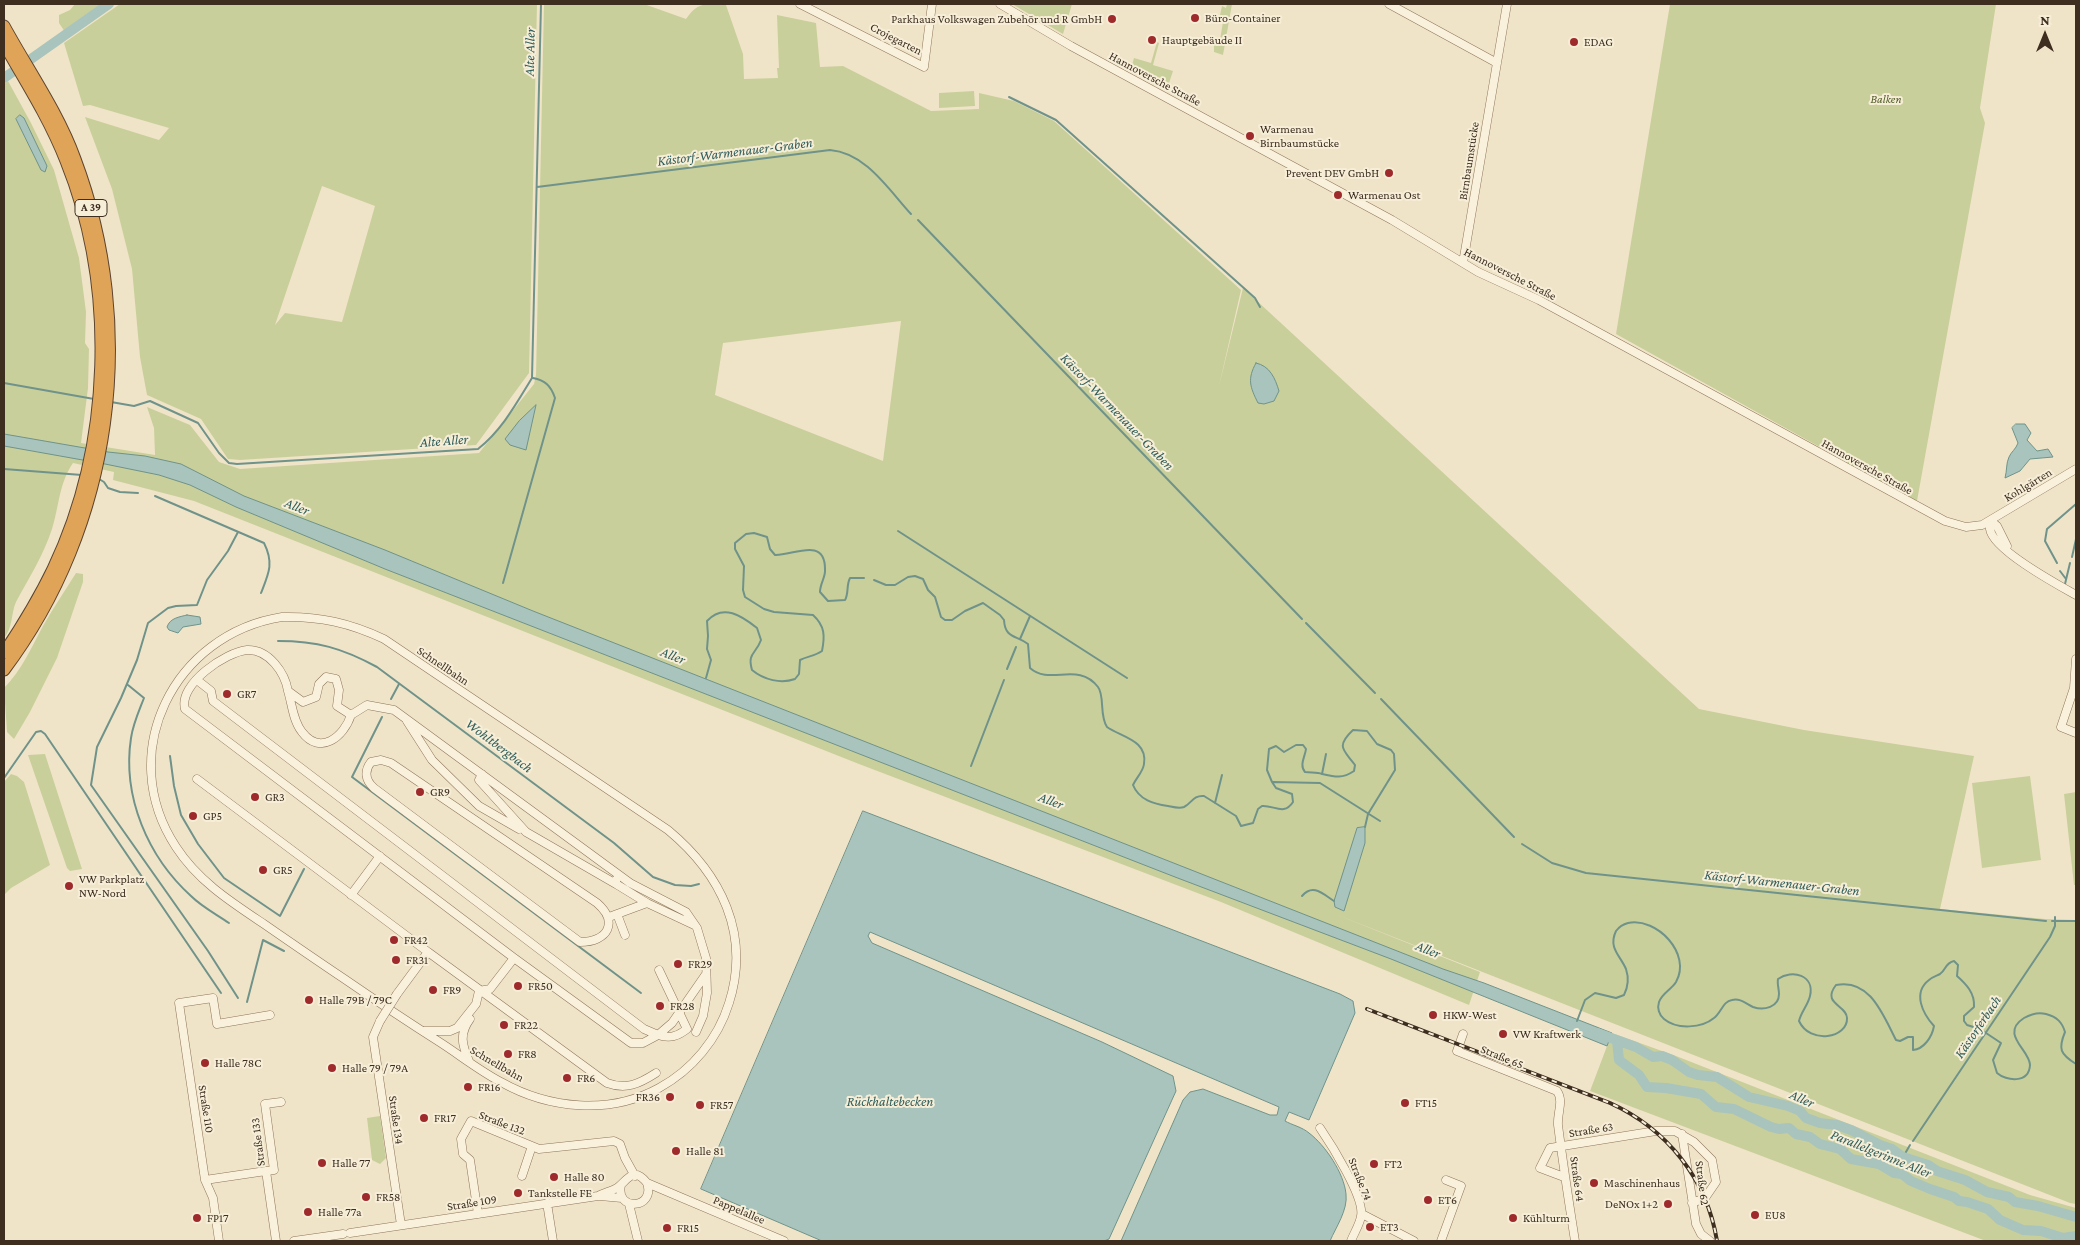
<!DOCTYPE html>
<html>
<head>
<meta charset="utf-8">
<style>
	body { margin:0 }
	#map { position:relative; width:2080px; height:1245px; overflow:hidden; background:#f0e4c8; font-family:"Crimson Pro",serif }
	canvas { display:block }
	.frame { position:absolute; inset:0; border:5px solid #3d2e20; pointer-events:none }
	.north { position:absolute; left:2020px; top:10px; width:50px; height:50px; -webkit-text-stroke:4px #f7eed8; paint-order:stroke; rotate:0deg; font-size:14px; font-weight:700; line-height:20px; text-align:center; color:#3d2e20 }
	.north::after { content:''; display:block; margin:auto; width:18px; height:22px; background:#3d2e20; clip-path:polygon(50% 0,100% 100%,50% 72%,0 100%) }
</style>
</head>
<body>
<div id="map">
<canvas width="2080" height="1245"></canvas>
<div class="frame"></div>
<div class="north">N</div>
</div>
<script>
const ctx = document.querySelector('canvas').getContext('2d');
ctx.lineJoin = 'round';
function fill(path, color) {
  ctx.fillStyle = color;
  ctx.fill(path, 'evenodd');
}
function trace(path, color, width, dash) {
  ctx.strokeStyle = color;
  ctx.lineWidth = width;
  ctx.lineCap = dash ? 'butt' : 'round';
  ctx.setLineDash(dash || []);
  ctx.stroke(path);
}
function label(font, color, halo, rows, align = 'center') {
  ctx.font = font + ' "Crimson Pro",serif';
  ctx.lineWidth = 4;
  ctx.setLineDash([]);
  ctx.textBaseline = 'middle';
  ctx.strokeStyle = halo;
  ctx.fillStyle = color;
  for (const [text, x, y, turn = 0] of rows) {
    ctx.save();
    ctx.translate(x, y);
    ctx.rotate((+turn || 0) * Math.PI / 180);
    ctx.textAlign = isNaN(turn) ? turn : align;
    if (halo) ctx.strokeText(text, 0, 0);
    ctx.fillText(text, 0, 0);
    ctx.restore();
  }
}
fill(new Path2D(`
	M75 4H105L65 32 59 23V15L70 10Z
	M120 4H537L529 373 476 445 240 460 228 459 201 419 147 395 140 357 132 269 112 189 85 117 159 140 169 128 90 105 83 106 64 43ZM322 186 375 206 342 322 285 313 275 325Z
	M544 4H644L686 19C698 1 706 4 726 5L743 54 744 79 778 78 777 68H779L777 15 816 23 820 67 843 66 931 111 979 109V93L1014 101 1054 121 1241 290 1219 386 1243 288 1699 709 1804 730 1974 756 1940 909 2045 919 2076 920V1204L2070 1203 1335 914 1480 972 1469 1005 1221 902 859 764 194 501 113 480 114 472 73 463C59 483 59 507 52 529 43 556 29 578 16 602 11 613 13 628 4 638V84L8 81 31 123 54 170 79 258 86 312 85 343 89 349 88 388 81 443 155 455 154 428 147 407 190 425 219 462 240 469 479 453 534 384 536 375ZM901 321 883 461 715 395 723 343Z
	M1012 4H1072L1063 34Z
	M1227 4H1232L1223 55 1214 52V45L1219 46 1224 16 1220 15 1222 6 1226 8Z
	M1670 4H1996L1980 108 1985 123 1917 501 1616 334Z
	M1157 42 1159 43 1153 65 1173 71 1169 83 1132 65 1134 58 1151 63Z
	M974 91 975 106 939 108V93Z
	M76 573 83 574V582L57 658 30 712 14 739 7 732 4 688C22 670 31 648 43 626 53 608 65 591 76 573Z
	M45 754 82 869 70 871 67 868 28 755Z
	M11 774 17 776 24 782 50 865 11 888 4 895V782Z
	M2030 776 2041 860 1982 868 1972 783Z
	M2076 792V885H2074L2064 794Z
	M1612 1033 1676 1056 2030 1195 2076 1208V1241H1986L1590 1091Z
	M380 1116 386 1158 380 1164 372 1160 367 1118Z`), '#c9cf9b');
const water = new Path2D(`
	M20 115 24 118 47 166 45 172 41 170 16 119Z
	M1256 363C1270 366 1275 378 1279 391L1274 401 1264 404 1258 403C1250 387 1247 379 1256 363Z
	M536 405 526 450 510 445 505 439 519 421Z
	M2016 424H2025L2031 433 2027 440 2037 451 2048 449 2053 457 2030 459 2020 471 2005 478C2007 471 2006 463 2009 457 2011 452 2016 449 2018 443L2012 428Z
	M4 434 108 452 145 456 181 464 244 496 385 550 533 611 1443 969 1484 983 1612 1033 1607 1046 1391 959 1175 877 385 569 236 507 190 485 159 475 105 464 4 446Z
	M187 615 200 617 201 624 183 627 178 633 169 630 167 627C170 618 179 617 187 615Z
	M863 811 1340 994 1353 1001 1355 1013 1309 1120 1289 1112 1285 1121C1292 1125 1302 1127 1309 1133 1325 1145 1344 1173 1346 1194 1348 1210 1336 1227 1330 1241H1121L1183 1100 1190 1092 1203 1089 1270 1115H1277L1279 1107 870 932 868 936 872 943 1102 1042 1173 1076 1176 1091 1109 1239 1104 1241H822L701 1189Z
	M1365 827V843L1344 911 1335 907 1334 901 1357 828Z`);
fill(water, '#a9c4bc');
trace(water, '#6f938a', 1);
trace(new Path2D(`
	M1009 97 1056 120 1255 298 1260 307
	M537 187 830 150C866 153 888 189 911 214
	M918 220 1302 619
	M4 383 94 399
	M111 402 134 406 150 401 198 423 219 453 229 463 237 464 478 449C502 430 516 404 532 378L541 4
	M4 469 82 475
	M99 479 104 482 108 488 120 492 138 493
	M155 496 264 543C274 563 269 573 261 593
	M898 531 1127 678
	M238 532 228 551 207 580 197 605 176 606 168 608 148 623 137 660 121 698 97 747 91 785 208 951 238 998
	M2072 557 2076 539
	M2057 563 2045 541 2047 529 2076 504
	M2060 571 2066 579
	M874 580 886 585H895L908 577 915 576 923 579 928 590 935 597 941 617 945 620H952L965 611 983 603 1000 615 1004 620C1005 639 1017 635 1028 644L1030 668C1050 686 1078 661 1098 687 1105 696 1099 715 1107 727 1121 737 1148 740 1144 764 1143 772 1136 778 1133 785 1139 800 1154 804 1168 806 1173 807 1179 809 1184 807 1192 803 1193 795 1204 796L1236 816 1241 826 1253 823 1258 809 1262 806C1274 805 1284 816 1293 802L1292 794 1276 788 1272 782 1267 770 1269 749 1276 746 1284 752 1296 745H1303L1306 749C1305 757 1299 765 1305 772 1311 773 1317 772 1322 774 1335 777 1342 779 1354 771L1355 765C1344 750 1335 747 1353 730L1367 731 1377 744 1391 750 1394 754 1395 770 1368 814 1365 827
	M503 583 555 398C551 386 545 380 533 378
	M2065 584 2070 563
	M1306 623 1375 693
	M1020 639 1030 616
	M278 641C317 641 342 648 377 667L614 843 653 877 675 885 691 886 699 884
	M1007 669 1016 647
	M706 678 711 660 707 649 708 636 707 621C723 603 742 616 757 628L761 640C756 654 747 653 752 670 764 680 781 684 795 679L799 674 800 660C808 656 815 656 822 651 825 636 825 626 813 615L774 612 764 609 745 597 743 590 744 566 735 549V543L746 534 754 533 767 537 770 549 775 555C792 556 825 536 825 569 826 577 820 583 820 592L828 601 845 600C849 593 846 586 850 578H864
	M128 685 144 698C139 711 133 724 131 738 122 797 148 857 191 896 202 907 216 914 229 923
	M391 699 399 684
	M1381 699 1514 837
	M382 717 352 777 641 993
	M170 756 174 786 181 815 198 844 224 878 280 916 304 869
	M971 766 1004 680
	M1322 774 1326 754
	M4 778 36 732 41 731 45 734 221 993
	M1273 782 1320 783 1380 821
	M1215 803 1222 775
	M1522 844 1552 863 1586 873 2046 921
	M1302 896C1313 883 1323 894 1334 901
	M2052 921H2076
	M247 1002 263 940 284 951
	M1577 1021 1585 1000 1595 993 1616 998 1624 995C1628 987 1629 978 1626 969 1620 955 1608 948 1616 931 1619 927 1624 924 1628 923 1657 917 1692 954 1676 982 1671 990 1662 993 1659 1002 1657 1008 1659 1015 1664 1019 1677 1030 1702 1028 1714 1018 1721 1013 1723 1001 1732 1000 1741 998 1746 1004 1753 1007 1764 1011 1779 1007 1779 994 1779 989 1777 984 1778 979 1792 969 1815 975 1810 996 1808 1005 1801 1012 1799 1021 1810 1045 1848 1038 1847 1018 1847 1005 1821 1004 1836 985 1870 978 1883 1015 1896 1040L1900 1041 1908 1037H1913V1050C1924 1049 1932 1037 1934 1026 1923 1014 1912 993 1929 980 1932 977 1936 976 1940 974 1946 970 1945 963 1954 961L1958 965 1957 976C1966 984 1975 993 1974 1007L1964 1016V1021L1967 1025 1980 1029 2001 1043 1993 1060 1997 1073C2006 1081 2029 1084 2030 1065 2030 1050 1999 1034 2024 1018 2031 1014 2039 1012 2046 1014 2057 1017 2062 1022 2065 1032 2058 1049 2060 1054 2076 1064
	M1913 1141 2050 937 2055 926V917
	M1903 1157 1910 1145`), '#6f938a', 2);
trace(new Path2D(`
	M4 78 109 4
	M1597 1033 1636 1047 1653 1057 1662 1056 1672 1060 1689 1072 1698 1075 1717 1077 1749 1097 1788 1106 1800 1111 1806 1118 1820 1123 1837 1125 1851 1130 1880 1145 1892 1149 1903 1157 1928 1165 1937 1171 1965 1180 1987 1192 2009 1197 2015 1202 2038 1206 2076 1217
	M1617 1041 1619 1060 1639 1075 1647 1087 1666 1088 1701 1094 1716 1107 1734 1109 1771 1127 1779 1129 1789 1128 1796 1134 1810 1137 1820 1144 1840 1149 1851 1159 1879 1164 1894 1173 1902 1174 1911 1181 1930 1189 1954 1197 1959 1201 1967 1202 1988 1209 2000 1220 2023 1230 2041 1231 2063 1238 2076 1236`), '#a9c4bc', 10);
const minor = new Path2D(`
	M800 4 924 67 932 4
	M1000 4 1071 46 1392 220 1478 272 1539 300 1945 521 1966 527 1982 525 2076 469
	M1389 4 1497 63
	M1463 263 1507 4
	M1991 521C1990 524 1989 526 1990 529 1992 549 2058 585 2076 595
	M1991 521 1997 526 2007 546
	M282 617C319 616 350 623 384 639L668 830C721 874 751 934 729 1003 718 1039 692 1070 659 1088 610 1115 549 1109 501 1082 480 1071 461 1056 441 1043 408 1022 375 1000 343 978 316 960 290 942 264 924 231 902 198 881 176 847 114 753 174 634 282 617Z
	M2076 659 2074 688 2061 727 2076 733
	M197 680 211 691 213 701 644 1029 658 1035 672 1023 706 974
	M288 691C292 704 293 721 302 732 320 756 344 737 351 715
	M407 721 432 760 479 806 519 829
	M381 760 391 763 597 903C619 922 608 942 580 942L374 788C365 780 364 771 371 762Z
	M482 774 479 780 526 832 616 884
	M197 779 428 952
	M616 880V884L647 903
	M351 895 380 856
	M617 914 625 935
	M609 917 647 903 694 925
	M659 970 687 1029C678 1036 670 1039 658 1035L643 1043H631L514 958 185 709C178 684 226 652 247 650 269 649 285 673 288 691L303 702 316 697 319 684 326 677 336 679 339 690 337 706 351 715 367 705 394 710 630 883 686 912 697 928 706 958 707 993 703 1016 696 1032
	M479 991 490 989 514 958
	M397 994 428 952 607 1083C626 1090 639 1084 656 1073
	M380 1021 373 1037 401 1225
	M424 1031H450L457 1028 476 1004 479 991
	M1463 1034 1457 1051 1557 1091C1564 1101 1557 1113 1558 1125 1563 1164 1569 1203 1575 1241
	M469 1061C462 1045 459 1034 470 1019
	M1320 1128C1331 1144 1365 1198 1361 1216 1360 1224 1354 1233 1351 1241
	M1682 1134 1696 1224 1701 1234 1710 1241
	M522 1176 532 1146
	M1564 1177 1540 1168 1550 1148 1656 1131H1675L1694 1142 1712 1160 1716 1182 1705 1198 1692 1203
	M205 1180 266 1171
	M621 1185C615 1212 656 1209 647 1183
	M600 1196 622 1198
	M547 1203 553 1241
	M629 1204 638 1241
	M478 1214 470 1160 463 1154 461 1139 471 1121 539 1149 614 1141 620 1144 625 1158 635 1176
	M1362 1214 1414 1241
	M350 1233 598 1196C604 1193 611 1191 617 1188 627 1181 633 1165 647 1183L784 1241
	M219 1241 213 1198 205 1180 179 1003 213 998 217 1024 270 1015
	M276 1241 266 1171 274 1170 265 1104 281 1102
	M294 1241 343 1234
	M1441 1241 1461 1186 1446 1180`);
const highway = new Path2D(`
	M4 26C28 70 58 112 75 159 139 329 113 525 4 670
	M4 44C26 82 50 120 66 161 117 288 112 445 53 569 39 598 22 626 4 653`);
trace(minor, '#8d765c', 9);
trace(highway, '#5b4430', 13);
trace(minor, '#faf1dc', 8);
trace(highway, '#e0a458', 11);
const rail = new Path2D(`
	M1367 1009 1610 1103C1667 1129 1707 1179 1717 1241`);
trace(rail, '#3d2e20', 4);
trace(rail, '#f7eed8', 2, [5.5]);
const minorBridge = new Path2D(`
	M380 1021 397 994`);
trace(minorBridge, '#8d765c', 9, []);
trace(minorBridge, '#faf1dc', 8);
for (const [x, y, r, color] of [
	[1195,18,5,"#9e2a2b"],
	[1112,19,5,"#9e2a2b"],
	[1152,40,5,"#9e2a2b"],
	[1574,42,5,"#9e2a2b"],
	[1250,136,5,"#9e2a2b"],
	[1389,173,5,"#9e2a2b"],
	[1338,195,5,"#9e2a2b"],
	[227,694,5,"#9e2a2b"],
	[420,792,5,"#9e2a2b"],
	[255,797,5,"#9e2a2b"],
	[193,816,5,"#9e2a2b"],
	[263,870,5,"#9e2a2b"],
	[69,886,5,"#9e2a2b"],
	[394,940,5,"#9e2a2b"],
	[396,960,5,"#9e2a2b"],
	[678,964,5,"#9e2a2b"],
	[518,986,5,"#9e2a2b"],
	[433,990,5,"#9e2a2b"],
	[309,1000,5,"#9e2a2b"],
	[660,1006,5,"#9e2a2b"],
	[1433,1015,5,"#9e2a2b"],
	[504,1025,5,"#9e2a2b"],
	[1503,1034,5,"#9e2a2b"],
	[508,1054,5,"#9e2a2b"],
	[205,1063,5,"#9e2a2b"],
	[332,1068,5,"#9e2a2b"],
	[567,1078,5,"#9e2a2b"],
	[468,1087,5,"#9e2a2b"],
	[670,1097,5,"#9e2a2b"],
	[1405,1103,5,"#9e2a2b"],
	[700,1105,5,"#9e2a2b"],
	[424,1118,5,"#9e2a2b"],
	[676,1151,5,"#9e2a2b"],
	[322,1163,5,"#9e2a2b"],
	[1374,1164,5,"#9e2a2b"],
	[554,1177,5,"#9e2a2b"],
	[1594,1183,5,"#9e2a2b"],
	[518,1193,5,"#9e2a2b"],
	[366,1197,5,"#9e2a2b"],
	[1428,1200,5,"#9e2a2b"],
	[1668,1204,5,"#9e2a2b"],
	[308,1212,5,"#9e2a2b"],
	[1755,1215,5,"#9e2a2b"],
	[197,1218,5,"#9e2a2b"],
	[1513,1218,5,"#9e2a2b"],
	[1370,1227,5,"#9e2a2b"],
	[667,1228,5,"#9e2a2b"]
]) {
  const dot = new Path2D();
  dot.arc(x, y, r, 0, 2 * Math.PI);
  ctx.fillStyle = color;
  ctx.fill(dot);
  trace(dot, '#f7eed8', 2);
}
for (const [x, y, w] of [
	[91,208,32]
]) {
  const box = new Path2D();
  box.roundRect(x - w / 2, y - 8.5, w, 17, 4);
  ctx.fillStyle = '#f7eed8';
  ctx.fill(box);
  trace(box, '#3d2e20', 1);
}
label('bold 11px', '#3d2e20', null, [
	["A 39",91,208]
]);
label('12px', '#3d2e20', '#f7eed8', [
	["Büro-Container",1205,18],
	["Parkhaus Volkswagen Zubehör und R GmbH",1102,19,"right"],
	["Hauptgebäude II",1162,40],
	["EDAG",1584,42],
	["Warmenau",1260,129],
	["Birnbaumstücke",1260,143],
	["Prevent DEV GmbH",1379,173,"right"],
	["Warmenau Ost",1348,195],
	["GR7",237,694],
	["GR9",430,792],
	["GR3",265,797],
	["GP5",203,816],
	["GR5",273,870],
	["VW Parkplatz",79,879],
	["NW-Nord",79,893],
	["FR42",404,940],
	["FR31",406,960],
	["FR29",688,964],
	["FR50",528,986],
	["FR9",443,990],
	["Halle 79B / 79C",319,1000],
	["FR28",670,1006],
	["HKW-West",1443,1015],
	["FR22",514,1025],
	["VW Kraftwerk",1513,1034],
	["FR8",518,1054],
	["Halle 78C",215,1063],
	["Halle 79 / 79A",342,1068],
	["FR6",577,1078],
	["FR16",478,1087],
	["FR36",660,1097,"right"],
	["FT15",1415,1103],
	["FR57",710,1105],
	["FR17",434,1118],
	["Halle 81",686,1151],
	["Halle 77",332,1163],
	["FT2",1384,1164],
	["Halle 80",564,1177],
	["Maschinenhaus",1604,1183],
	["Tankstelle FE",528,1193],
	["FR58",376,1197],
	["ET6",1438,1200],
	["DeNOx 1+2",1658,1204,"right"],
	["Halle 77a",318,1212],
	["EU8",1765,1215],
	["FP17",207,1218],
	["Kühlturm",1523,1218],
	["ET3",1380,1227],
	["FR15",677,1228]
], 'left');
label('12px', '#3d2e20', '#f7eed8', [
	["Crojegarten",896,39,27],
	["Hannoversche Straße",1155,79,28],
	["Birnbaumstücke",1469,161,-81],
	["Hannoversche Straße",1510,274,27],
	["Hannoversche Straße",1867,467,29],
	["Kohlgärten",2028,485,-31],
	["Schnellbahn",443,666,34],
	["Straße 65",1502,1057,22],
	["Schnellbahn",497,1064,30],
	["Straße 110",206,1109,81],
	["Straße 134",396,1120,82],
	["Straße 132",502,1123,21],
	["Straße 63",1591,1130,-9],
	["Straße 133",258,1142,-97],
	["Straße 74",1360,1179,68],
	["Straße 64",1577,1179,82],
	["Straße 62",1702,1183,83],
	["Straße 109",472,1203,-9],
	["Pappelallee",739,1210,23]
]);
label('italic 12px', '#4d5a26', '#f7eed8', [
	["Balken",1886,99]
]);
label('italic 14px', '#2f5d5a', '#f7eed8', [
	["Alte Aller",530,52,-89],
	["Kästorf-Warmenauer-Graben",735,152,-7],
	["Kästorf-Warmenauer-Graben",1117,412,46],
	["Alte Aller",444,441,-4],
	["Aller",297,507,22],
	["Aller",673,656,22],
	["Wohltbergbach",499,746,37],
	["Aller",1051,801,21],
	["Kästorf-Warmenauer-Graben",1782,883,6],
	["Aller",1428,950,22],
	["Kästorferbach",1978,1027,-56],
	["Aller",1802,1099,24],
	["Rückhaltebecken",890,1102],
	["Parallelgerinne Aller",1881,1154,22]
]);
</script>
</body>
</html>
